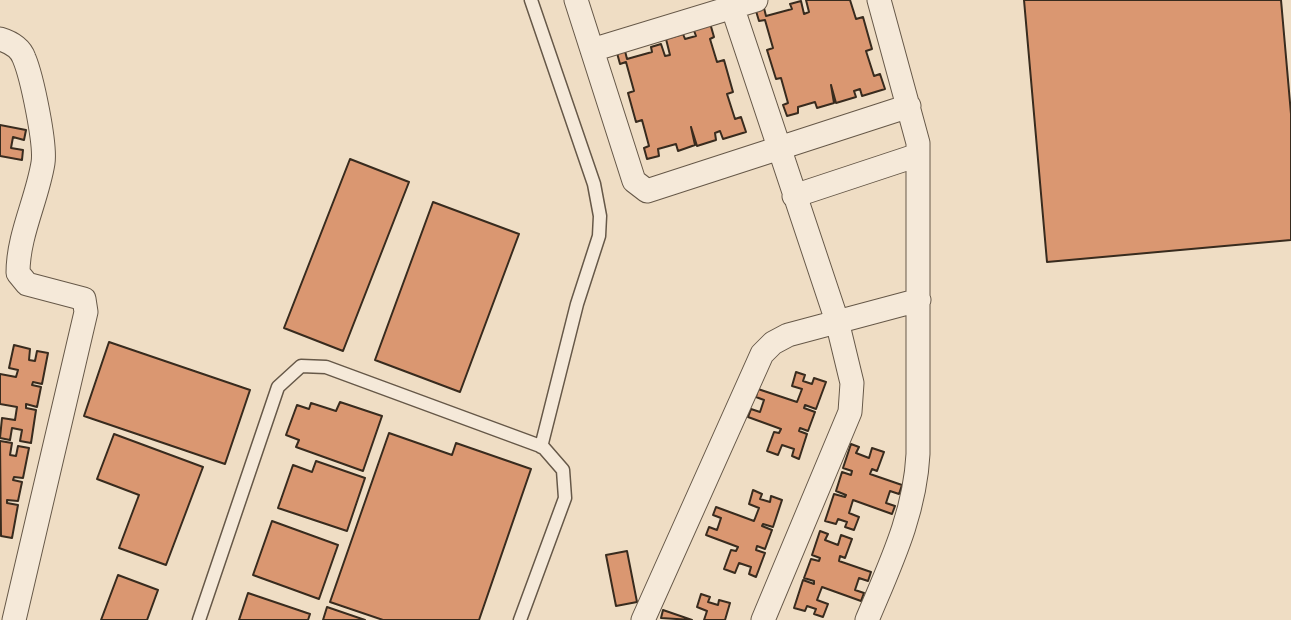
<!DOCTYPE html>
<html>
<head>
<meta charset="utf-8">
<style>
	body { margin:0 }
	canvas { display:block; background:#efddc4 }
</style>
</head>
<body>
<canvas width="1291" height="620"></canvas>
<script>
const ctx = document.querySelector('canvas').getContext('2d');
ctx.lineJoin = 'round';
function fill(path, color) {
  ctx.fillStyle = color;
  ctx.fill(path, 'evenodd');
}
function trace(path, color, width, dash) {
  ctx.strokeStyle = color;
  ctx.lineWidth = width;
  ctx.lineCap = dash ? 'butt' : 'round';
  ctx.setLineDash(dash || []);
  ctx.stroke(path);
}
const building = new Path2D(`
	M806 0H850L856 19 863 17 872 49 866 51 874 76 880 74 885 89 862 96 860 89 854 91 856 97 836 103 831 85 834 103 817 108 815 102 798 107V113L787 116 783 105 788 103 781 78 776 79 767 50 773 48 765 20 759 21 756 11 764 8 766 16 792 9 790 4 801 1 804 14 809 12Z
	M1024 0H1281L1291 114V240L1047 262Z
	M710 23 714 37 710 39 717 62 724 60 733 92 727 94 735 119 741 117 746 132 723 139 720 131 715 133 716 140 697 146 691 127 695 145 678 151 676 144 658 149 659 156 647 159 644 148 649 146 642 120 636 122 628 93 634 91 626 62 620 64 617 53 625 51 627 59 652 52 651 47 661 44 665 56 670 55 666 39 683 34 685 39 696 36 693 28Z
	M0 125 26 130 24 140 13 137 11 148 23 150 22 160 0 156Z
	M350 159 409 182 343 351 284 328Z
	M433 202 519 234 460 392 375 360Z
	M109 342 250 390 225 464 84 416Z
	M14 345 30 349 29 360 35 361 37 351 48 353 42 384 33 382 32 385 41 387 37 407 26 404V408L36 410 31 443 20 441 22 430 12 428 10 440 0 438 2 418 15 420 17 407 0 404V374L16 377 18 370 9 368Z
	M796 372 805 375 803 381 812 384 814 378 826 382 816 409 805 405 804 408 815 412 808 431 800 428 799 431 807 434 799 459 792 456 794 449 782 445 778 455 767 451 774 432 779 433 781 429 748 417 751 409 760 412 764 400 756 397 758 389 797 402 802 389 792 386Z
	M340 402 382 416 363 471 296 447 299 440 286 435 297 405 309 409 311 403 336 411Z
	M389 433 452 455 456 443 531 469 479 620H383L330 602Z
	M114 434 203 467 166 565 119 548 139 495 97 479Z
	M0 441 12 443 10 455 16 456 18 446 29 448 23 478 14 477 13 480 22 482 18 501 7 500V503L18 505 12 538 1 536Z
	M851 444 859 447 856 453 869 458 872 448 884 452 877 471 872 469 870 474 902 485 899 494 890 491 886 503 895 506 892 514 853 500 849 513 859 517 854 530 845 527 847 522 838 519 836 524 825 521 834 494 845 497 846 495 836 491 842 472 851 475 852 471 843 468Z
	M316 461 365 478 347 531 278 508 293 465 312 472Z
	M753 490 762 494 760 499 770 502 771 496 782 500 773 527 763 524 762 526 772 530 765 549 757 546 756 550 765 553 756 577 749 574 751 567 739 563 735 573 724 569 731 550 736 551 738 547 706 535 709 527 717 530 721 518 713 515 716 507 754 521 759 508 749 504Z
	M272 521 338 545 319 599 253 575Z
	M820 531 828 534 825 540 838 545 841 535 852 539 845 558 840 556 839 561 871 572 868 581 859 578 855 590 864 593 861 601 822 587 817 600 828 604 823 617 814 614 816 609 807 606 805 611 794 608 803 580 814 584V581L804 578 811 559 819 561 820 558 812 555Z
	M627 551 637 602 616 606 606 555Z
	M118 575 158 590 147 620H101Z
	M248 593 310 614 308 620H239Z
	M701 594 710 597 708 602 718 605 719 600 730 603 725 620H704L707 611 697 607Z
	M327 607 365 620H323Z
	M663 610 692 620 661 618Z`);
fill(building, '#da9771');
trace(building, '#382b1e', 2);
const lane = new Path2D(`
	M531 0 594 184 600 216 599 236 577 304 541 447
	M199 620 278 387 301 366 326 367 543 447 563 470 565 498 520 620`);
const street = new Path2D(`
	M576 0 634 181 647 191 909 106
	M730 0 837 321 852 383 850 412 763 620
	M0 39C10 42 20 47 24 58 32 77 46 144 43 163 37 200 18 235 18 273L27 284 84 299 86 312 14 620
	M592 50 756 0
	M794 196 918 155
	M643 620 762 354 773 343 788 335 919 300
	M867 620C890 565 915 514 918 454V143L879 0`);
trace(lane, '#665848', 15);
trace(street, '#665848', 25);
trace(lane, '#f5e9d9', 12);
trace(street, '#f5e9d9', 23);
</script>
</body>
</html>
